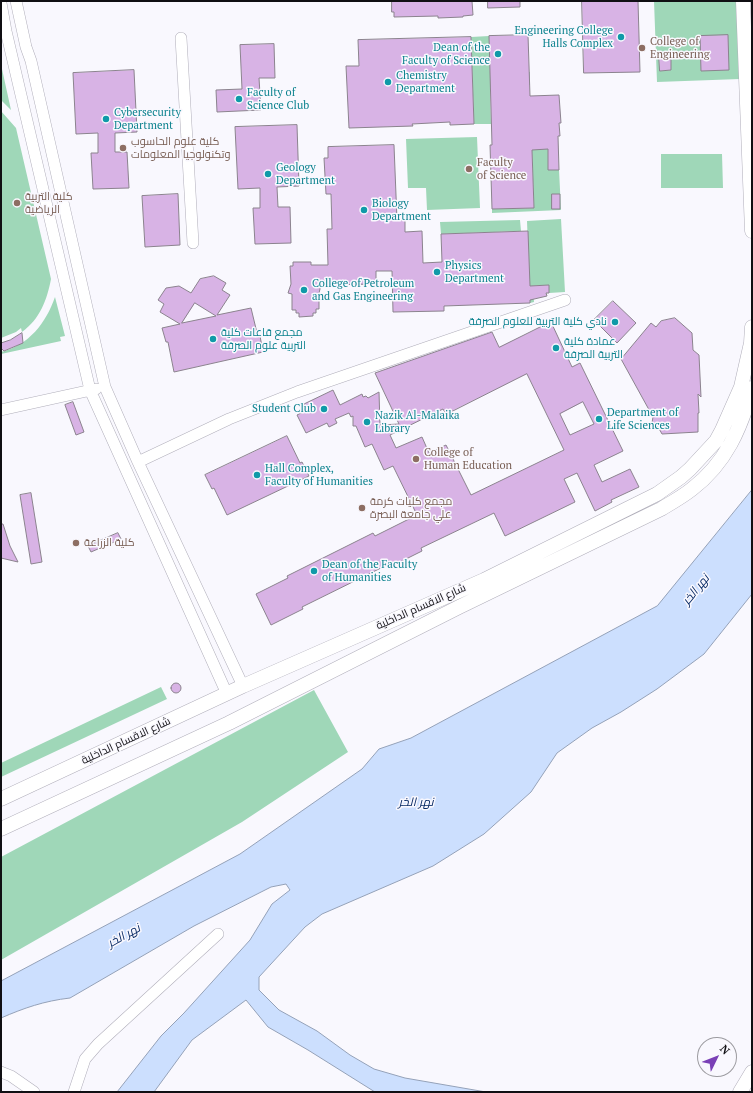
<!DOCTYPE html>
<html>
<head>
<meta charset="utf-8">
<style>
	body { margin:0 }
	#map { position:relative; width:753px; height:1093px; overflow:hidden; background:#f9f8fe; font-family:"PT Serif",serif }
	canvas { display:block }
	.frame { position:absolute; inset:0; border:2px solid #100f13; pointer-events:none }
	.north { position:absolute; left:697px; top:1037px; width:40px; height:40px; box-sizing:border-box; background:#f9f8fe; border:1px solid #9c9ba0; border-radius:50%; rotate:47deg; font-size:11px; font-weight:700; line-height:16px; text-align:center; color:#100f13 }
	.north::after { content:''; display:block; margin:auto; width:14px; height:18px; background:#7a40b6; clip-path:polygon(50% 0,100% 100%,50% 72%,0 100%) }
</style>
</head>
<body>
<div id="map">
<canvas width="753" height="1093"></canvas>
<div class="frame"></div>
<div class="north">N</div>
</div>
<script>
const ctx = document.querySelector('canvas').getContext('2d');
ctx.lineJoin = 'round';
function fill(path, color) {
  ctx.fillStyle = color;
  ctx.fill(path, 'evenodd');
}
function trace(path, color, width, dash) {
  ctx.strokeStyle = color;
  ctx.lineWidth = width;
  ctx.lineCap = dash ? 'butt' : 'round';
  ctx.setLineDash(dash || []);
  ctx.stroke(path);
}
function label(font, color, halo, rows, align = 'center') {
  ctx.font = font + ' "PT Serif",Cairo,serif';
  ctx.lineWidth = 3;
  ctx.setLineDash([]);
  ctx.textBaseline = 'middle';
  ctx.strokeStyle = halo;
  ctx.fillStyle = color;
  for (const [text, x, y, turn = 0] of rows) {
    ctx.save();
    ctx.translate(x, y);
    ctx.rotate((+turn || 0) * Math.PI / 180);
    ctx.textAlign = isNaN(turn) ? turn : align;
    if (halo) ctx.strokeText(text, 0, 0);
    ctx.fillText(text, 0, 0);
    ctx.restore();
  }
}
fill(new Path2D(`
	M654 1H737L740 79 657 82ZM659 55H671V70L660 71Z
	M489 36 490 73 530 72V85L490 87 491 124H474L471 37Z
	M1 69H2L11 110 1 100Z
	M530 96H538L540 137 543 149H558L561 210 492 213V209L534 208ZM558 154 559 170H548V155ZM552 194H560V209H552Z
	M1 111 16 128 51 279C47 300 40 319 22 332L21 328 16 332 1 338Z
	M477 137 480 208 427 210 426 188H408L406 139Z
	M661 154H722L723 188H661Z
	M561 219 565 292 549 293 548 285 533 286 534 302 530 303 527 221Z
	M520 220 521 231 441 234 440 222Z
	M55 297 65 336 60 337 61 341 1 354V352C29 345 46 323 55 297Z
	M161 687 167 699 1 777V763Z
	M314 690 348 752 242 822 1 960V857Z`), '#9fd7b8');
const water = new Path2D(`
	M752 490V594L704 654 657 689 621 712 592 728 557 753 531 792 484 834 433 866 322 914 305 927 259 977V990L279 1010 317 1031 350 1055 374 1069 405 1078 486 1092H375L308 1050 268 1027 246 1000 192 1040 154 1092H117L161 1036 184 1013 250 940 272 904 290 890 286 884 271 887 194 926 70 998C44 1001 24 1008 1 1018V981L240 854 362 769 379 749 411 738 657 606Z`);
fill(water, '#ccdffe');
trace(water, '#94a1b8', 1);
const building = new Path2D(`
	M392 1H472L473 15 463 16V17L438 18V16L394 17V12H392Z
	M488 1H520V7L488 8Z
	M582 1H638L640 72 584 73Z
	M528 35 530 96 559 95 561 123H559L560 136H558L559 170H548V149L532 150 534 208 492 209 490 145H492L489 36Z
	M728 35 729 70 701 71 700 36Z
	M471 37 474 124 450 125V122L412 124 413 126 349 128 346 66H359L358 40Z
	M274 44 275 78H259L261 110 217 112 216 90 242 89 240 45Z
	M659 55H671V70L660 71Z
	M134 70 137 132 115 133V152H127L129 188 93 189 91 153H98V133L76 134 73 73Z
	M297 125 299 186 277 187 278 207H290L291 243 255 244 253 208H260V188L238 189 235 127Z
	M394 145 397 220H405V232L422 231 423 263 442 262 441 234 528 231 530 286 549 285V293H546L547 296 530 300V303L444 306V311L393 312 392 271H376V284L321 285 319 293V309H316V313H313V316L299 317V313H296V310H292V294L288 293 291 284 290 266H293V262H311V265H328L327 229H332L331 194H326L324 158H328V147Z
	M178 194 180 245 145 247 142 196Z
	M552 194H560V209H552Z
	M214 276 226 283 222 290 230 295 217 315 251 308 258 337 260 336 263 352 174 372 168 342H166L162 328 180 324 160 312 164 304 158 300 166 288 179 286 191 293 200 279ZM195 303 216 316 182 323Z
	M613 301 636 323 617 343 594 320Z
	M675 318 692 333 693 350 699 355 701 397 698 394 699 413H698V432L662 434 657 425 654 426 652 423 653 417 621 359 651 323 656 327 661 321Z
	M551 322 572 367 580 363 623 451 594 465 602 482 630 469 639 487 611 500 612 502 595 511 577 473 564 479 575 502 505 536 494 513 421 548 422 551 390 567 389 564 302 607 303 609 271 625 256 594 288 578 287 576 373 533 375 536 417 515 393 466 384 470 372 444 365 447 356 426H353V416L351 417 349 413 335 419 337 423 329 427 327 423 306 433 297 415 307 410 304 404 333 390 340 405 362 394 363 397 366 396 368 398 379 392 380 425 399 424 375 373 492 332 499 347ZM527 374 564 450 471 495 446 445 429 453 422 437 396 448 390 435 443 409 446 414ZM583 402 594 424 570 435 560 414Z
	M22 333 23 343 4 351 1 348V343L10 340Z
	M73 402 84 432 76 435 65 405Z
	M287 436 300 463 302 462 309 476 227 515 214 488 212 489 205 475Z
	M31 493 42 562 31 564 20 495Z
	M1 524H3L10 546 18 562 1 558Z
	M118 533 121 539 91 552 88 546Z
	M171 688a5 5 0 1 1 10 0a5 5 0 1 1-10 0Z`);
fill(building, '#d8b3e5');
trace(building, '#8b838e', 1);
const minor = new Path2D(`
	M16 1 26 47 31 61 105 387 138 462 243 686
	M1 3 6 31 90 390 227 694
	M181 38 193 243
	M1 410 96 389
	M138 462 229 419 297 392 565 300
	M1 1072 11 1076 34 1092
	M74 1092 85 1059 98 1044 218 934`);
const tertiary = new Path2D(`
	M743 1 752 231
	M1 799 243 686 484 580 657 494 681 477 690 469 716 441 722 430 741 387 751 343 752 327
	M1 829 229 723 459 607 661 509C671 503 682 497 692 489 726 463 741 428 752 388
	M740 1092 752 1072`);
trace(minor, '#b0aeba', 12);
trace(tertiary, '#b0aeba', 15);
trace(minor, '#fff', 11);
trace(tertiary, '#fff', 14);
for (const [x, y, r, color] of [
	[621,37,4,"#0f9aa8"],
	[642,48,4,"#8d6e63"],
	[498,54,4,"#0f9aa8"],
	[388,82,4,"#0f9aa8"],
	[239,99,4,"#0f9aa8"],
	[106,119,4,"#0f9aa8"],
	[123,148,4,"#8d6e63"],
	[469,169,4,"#8d6e63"],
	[268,174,4,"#0f9aa8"],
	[17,203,4,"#8d6e63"],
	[364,210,4,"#0f9aa8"],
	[437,272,4,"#0f9aa8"],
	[304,290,4,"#0f9aa8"],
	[615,322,4,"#0f9aa8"],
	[213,339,4,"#0f9aa8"],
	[556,348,4,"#0f9aa8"],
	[324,409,4,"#0f9aa8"],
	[599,419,4,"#0f9aa8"],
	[367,422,4,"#0f9aa8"],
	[416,459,4,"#8d6e63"],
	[257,475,4,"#0f9aa8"],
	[362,508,4,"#8d6e63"],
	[76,543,4,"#8d6e63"],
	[314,571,4,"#0f9aa8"]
]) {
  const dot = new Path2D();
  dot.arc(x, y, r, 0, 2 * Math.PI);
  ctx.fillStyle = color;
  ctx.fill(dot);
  trace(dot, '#f9f8fe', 1.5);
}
label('11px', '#0d838f', '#f9f8fe', [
	["Engineering College",613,31,"right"],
	["Halls Complex",613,44,"right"],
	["Dean of the",490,48,"right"],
	["Faculty of Science",490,61,"right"],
	["Chemistry",396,76],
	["Department",396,89],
	["Faculty of",247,93],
	["Science Club",247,106],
	["Cybersecurity",114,113],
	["Department",114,126],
	["Geology",276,168],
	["Department",276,181],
	["Biology",372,204],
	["Department",372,217],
	["Physics",445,266],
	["Department",445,279],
	["College of Petroleum",312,284],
	["and Gas Engineering",312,297],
	["نادي كلية التربية للعلوم الصرفة",607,322,"right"],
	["مجمع قاعات كلية",221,333],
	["التربية علوم الصرفة",221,346],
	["عمادة كلية",564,342],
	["التربية الصرفة",564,355],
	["Student Club",316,409,"right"],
	["Department of",607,413],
	["Life Sciences",607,426],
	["Nazik Al-Malaika",375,416],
	["Library",375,429],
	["Hall Complex,",265,469],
	["Faculty of Humanities",265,482],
	["Dean of the Faculty",322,565],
	["of Humanities",322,578]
], 'left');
label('11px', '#785e54', '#f9f8fe', [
	["College of",650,42],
	["Engineering",650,55],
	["كلية علوم الحاسوب",131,142],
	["وتكنولوجيا المعلومات",131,155],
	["Faculty",477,163],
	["of Science",477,176],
	["كلية التربية",25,197],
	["الرياضية",25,210],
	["College of",424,453],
	["Human Education",424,466],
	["مجمع كليات كرمة",370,502],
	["علي جامعة البصرة",370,515],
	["كلية الزراعة",84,543]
], 'left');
label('11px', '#100f13', '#f9f8fe', [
	["شارع الاقسام الداخلية",421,607,-24],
	["شارع الاقسام الداخلية",126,741,-25]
]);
label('italic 12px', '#092b66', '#f9f8fe', [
	["نهر الخر",696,590,-51],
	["نهر الخر",416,803],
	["نهر الخر",124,936,-29]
]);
</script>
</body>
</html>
